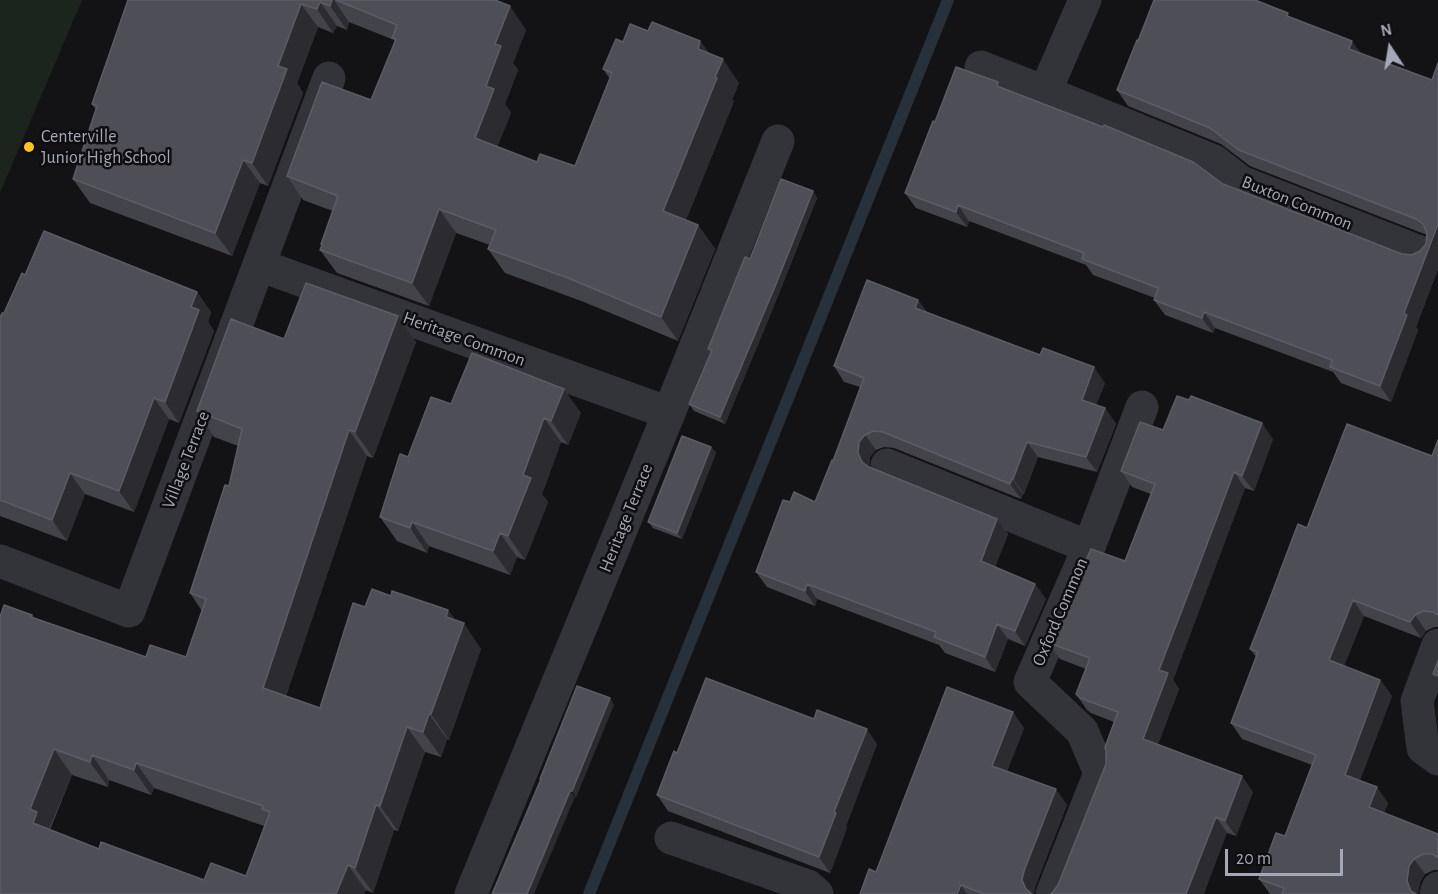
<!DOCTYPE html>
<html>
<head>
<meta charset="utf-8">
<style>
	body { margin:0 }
	#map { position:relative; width:1438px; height:894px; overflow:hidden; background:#131214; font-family:"Alegreya Sans",sans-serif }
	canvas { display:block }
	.north { position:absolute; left:1360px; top:18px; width:60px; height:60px; -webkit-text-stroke:4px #0e0d0f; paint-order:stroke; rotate:348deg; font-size:16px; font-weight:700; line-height:24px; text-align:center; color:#a3a7b6 }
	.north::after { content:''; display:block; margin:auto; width:21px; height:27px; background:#a3a7b6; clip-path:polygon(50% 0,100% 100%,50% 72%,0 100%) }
	.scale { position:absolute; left:1225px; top:849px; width:118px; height:27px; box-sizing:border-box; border:3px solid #a3a7b6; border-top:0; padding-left:8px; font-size:18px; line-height:21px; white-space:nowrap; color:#a3a7b6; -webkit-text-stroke:4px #0e0d0f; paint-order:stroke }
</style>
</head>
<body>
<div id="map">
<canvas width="1438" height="894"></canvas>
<div class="north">N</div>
<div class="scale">20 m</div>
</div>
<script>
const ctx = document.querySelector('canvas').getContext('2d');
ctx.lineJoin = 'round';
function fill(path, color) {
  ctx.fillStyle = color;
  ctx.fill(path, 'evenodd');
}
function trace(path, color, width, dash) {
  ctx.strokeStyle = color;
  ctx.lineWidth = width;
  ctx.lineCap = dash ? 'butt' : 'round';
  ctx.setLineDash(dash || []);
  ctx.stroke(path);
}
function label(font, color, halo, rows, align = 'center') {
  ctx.font = font + ' "Alegreya Sans",sans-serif';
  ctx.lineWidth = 5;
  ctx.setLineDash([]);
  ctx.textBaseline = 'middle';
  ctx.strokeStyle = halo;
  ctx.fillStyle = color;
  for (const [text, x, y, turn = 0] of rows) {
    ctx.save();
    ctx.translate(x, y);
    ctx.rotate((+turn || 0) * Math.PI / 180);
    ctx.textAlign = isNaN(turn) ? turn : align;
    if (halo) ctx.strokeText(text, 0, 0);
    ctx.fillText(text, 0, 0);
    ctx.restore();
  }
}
fill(new Path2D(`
	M0 0H82L0 193Z`), '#1c241e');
trace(new Path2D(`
	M589 894 948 0`), '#283039', 12);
trace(new Path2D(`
	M1085 0 1045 92 1214 161 1241 182 1420 252
	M981 67 1045 92
	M259 265 669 413
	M887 465 1089 547
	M0 561 129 611 329 78
	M1438 645 1417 701 1423 748 1438 759
	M671 838 808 886 817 894
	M471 894 669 413 778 141
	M1052 894 1100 773 1082 731 1030 682 1089 547 1142 407
	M1436 894 1438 888`), '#33343a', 33);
fill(new Path2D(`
	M128 0H495L526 30 513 63 518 70 505 104 511 113 497 147 537 162 575 166 610 79 603 69 623 42 648 31 700 41 709 53 739 83 732 100 734 101 686 220 698 225 715 249 678 341 584 302 505 273 488 249 490 245 456 233 429 306 337 273 320 250 322 246 321 244 333 211 303 200 287 176 371 100 395 42 394 40 349 22 347 30 337 26 333 33 318 27 297 83 303 93 268 186 260 183 232 256 90 203 73 179 96 110 92 104Z
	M1292 18 1361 54 1432 80 1438 63V269L1416 327 1418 330 1391 402 1341 383 1333 372 1215 328 1213 333 1165 315 1154 300 1155 298 1093 275 1086 265 969 221 967 227 916 208 905 193 1002 88 1223 184 1402 254 1412 255 1420 251 1426 244 1427 235 1250 166 1221 144 1128 106 1117 90 1138 41Z
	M813 191 817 198 780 291 725 424 694 411 689 404 711 353 708 349 750 259Z
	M25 275 197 292 211 312 208 322 214 331 179 423 169 419 134 512 85 494 67 541 0 516V318L4 313Z
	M918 300 927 312 1105 383 1096 405 1105 408 1116 424 1097 472 1038 457 1024 494H1023L1021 499 894 448 884 447 876 450 870 457 869 467 997 519 1008 534 995 567 1035 584 1046 599 1025 646 1008 639 995 672 945 653 939 645 817 599 815 606 767 587 756 572 790 502H815L833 461 860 387 844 382 834 366Z
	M398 316 416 342 373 458 367 456 286 696 320 708 365 607 391 596 448 610 456 621 481 649 449 740 447 739 441 757 425 752 398 831 394 830 373 893 366 890 364 894H0L32 615 34 618 146 657H186L202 611 190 593 229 486 238 446 214 437 197 411 284 339ZM72 775 108 787 109 780 151 795 154 788 264 826 246 876 204 880 99 849 50 830Z
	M451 404 581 413 568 445 561 442 542 494 548 502 525 560 517 557 510 575 429 546 427 553 397 541 380 517 408 457Z
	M1163 430 1273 439 1254 491 1245 488 1173 680 1179 689 1158 744 1253 792 1236 836 1227 833 1053 892 1058 885 1106 764 1114 722 1091 713 1087 710 1076 694 1086 669 1060 659 1049 643 1125 561 1151 494 1132 487 1121 471Z
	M1438 440V627H1434L1426 631 1421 638 1364 616 1344 666 1380 680 1392 696 1360 780 1388 803 1384 813 1438 834V870H1434L1425 874 1420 882 1418 894H1270L1259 879 1285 836 1312 765 1242 739 1231 723 1256 657 1250 649 1307 528 1432 456Z
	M711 447 716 453 682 539 653 528 648 522Z
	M1024 728 1007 771 1067 805 1035 887 1034 894H860L876 872Z
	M877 744 846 826 847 828 830 873 668 811 657 795 677 753Z`), '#43434a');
fill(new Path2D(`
	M332 0H334L349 22 347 30 330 6Z
	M320 2 337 26 333 33 317 9Z
	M301 4 318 27 297 83 303 93 268 186 252 163 278 66Z
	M510 6 526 30 513 63 518 70 505 104 511 113 491 162 475 138 495 44Z
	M700 41 717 65 698 49Z
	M1352 41 1364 57 1349 49Z
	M723 59 739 83 732 100 734 101 680 234 663 211Z
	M243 160 260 183 232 256 215 233Z
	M813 191 817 198 780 291 725 424 720 417Z
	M958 205 969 221 967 227 956 212Z
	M439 209 456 233 429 306 412 283Z
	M1438 224V269L1416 327 1418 330 1391 402 1380 386 1404 313Z
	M698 225 715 249 678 341 661 317Z
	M197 292 211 312 208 322 214 331 179 423 165 402 191 307Z
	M918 300 929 315 915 308Z
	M1204 312 1215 328 1213 333 1202 318Z
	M398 316 416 342 373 458 355 432Z
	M1094 367 1105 383 1092 415 1082 400Z
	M564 389 581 413 568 445 551 421Z
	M154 398 169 419 134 512 119 491Z
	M1105 408 1116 424 1097 472 1086 457Z
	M544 418 561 442 542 494 548 502 525 560 508 536 523 475Z
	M1262 423 1273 439 1254 491 1242 476Z
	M349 430 367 456 280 713 263 688Z
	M865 435 876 450 870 457 869 468 862 462 858 453 859 442Z
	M1027 442 1038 457 1024 494 1013 479Z
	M711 447 716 453 682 539 677 533Z
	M1234 472 1245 488 1173 680 1179 689 1154 754 1143 739 1159 670Z
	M70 473 85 494 67 541 52 520Z
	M1012 479 1023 494 1021 499 1010 484Z
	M997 519 1008 534 992 576 981 561Z
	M412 522 429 546 427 553 410 528Z
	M500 533 517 557 510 575 493 551Z
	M807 584 817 599 815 606 805 591Z
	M1035 584 1046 599 1025 646 1015 631Z
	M1353 600 1364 616 1340 676 1329 660Z
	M448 610 462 629 464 623 481 649 449 740 431 714 446 617Z
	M1415 615 1426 631 1421 638 1410 622Z
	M997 624 1008 639 995 672 985 657Z
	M1380 680 1392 696 1356 790 1345 775Z
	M610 698 614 705 576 798 572 791Z
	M1013 712 1024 728 1003 782 992 766Z
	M429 714 447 739 441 757 423 732Z
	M407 727 425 752 398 831 380 806Z
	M867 729 877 744 846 826 847 828 830 873 819 857 834 812Z
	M54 749 72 775 49 829 55 837 33 823 30 809Z
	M92 755 109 780 108 787 90 762Z
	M136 763 154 788 151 795 134 770Z
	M1242 776 1253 792 1236 836 1225 821Z
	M1377 787 1388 803 1380 823 1369 807Z
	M1056 789 1067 805 1035 887 1034 894H1029L1026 889 1022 880 1024 871Z
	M570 791 575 797 534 894H527Z
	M376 805 394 830 373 893 355 868Z
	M1216 817 1227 833 1204 894H1186Z
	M1414 859 1425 874 1420 882 1418 894H1413L1407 881 1409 866Z
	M348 865 366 890 364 894H336Z
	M961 885 967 894H957Z`), '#2c2b30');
const building = new Path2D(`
	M128 0H332L330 6 320 2 317 9 301 4 278 66 287 69 252 163 243 160 215 233 73 179 97 106 92 104Z
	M336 0H495L510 6 495 44 501 46 486 86 494 89 475 138 537 162 540 154 575 166 612 73 603 69 616 39 623 42 630 24 648 31 652 22 700 41 698 49 723 59 715 77 717 78 663 211 698 225 661 317 568 278 488 249 496 230 439 209 412 283 320 250 322 245 321 244 338 196 287 176 322 82 371 100 396 39 392 38 397 25Z
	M1154 0H1255L1288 13 1287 16 1352 41 1349 49 1432 80 1438 63V224L1404 313 1407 315 1380 386 1330 367 1332 360 1204 312 1202 318 1154 300 1158 288 1082 259 1084 253 958 205 956 212 905 193 933 121 935 122 956 67 998 82 997 86 1103 127 1104 125 1193 162 1223 184 1402 254 1412 255 1420 251 1426 244 1427 233 1423 224 1416 219 1239 150 1210 128 1117 90 1137 40 1138 41Z
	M781 179 813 191 776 284 720 417 689 404 712 350 708 349 745 257 750 259Z
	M44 231 197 292 191 307 199 310 165 402 154 398 119 491 70 473 52 520 0 500V318L2 313H4L22 273 25 275Z
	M867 280 918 300 915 308 1040 355 1043 348 1094 367 1082 400 1105 408 1086 457 1027 442 1013 479H1012L1010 484 883 432 873 431 865 435 859 442 858 453 862 462 869 467 997 519 981 561 1035 584 1015 631 997 624 985 657 934 637 936 632 807 584 805 591 756 572 783 500 790 502 794 492 815 502 832 460 833 461 864 378 834 366Z
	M306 283 398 316 355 432 349 430 263 688 320 708 353 603 365 607 372 589 391 596 392 591 448 610 446 617 464 623 431 714H429L423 732 407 727 380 806 376 805 355 868 348 865 336 894H0V617L4 605 32 615 31 617 146 657 150 645 186 657 206 599 190 593 225 485 229 486 242 429 197 411 231 319 284 339ZM54 749 90 762 92 755 134 770 136 763 263 806 262 809 270 812 246 876 211 863 204 880 101 842 99 849 33 823 37 812 30 809Z
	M472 353 564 389 551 421 544 418 523 475 531 478 508 536 500 533 493 551 412 522 410 528 380 517 400 454 408 457 431 397 451 404Z
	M1177 396 1189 400 1191 396 1262 423 1242 476 1234 472 1198 568 1159 670 1168 673 1143 739 1242 776 1225 821 1216 817 1186 894H1050L1053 892 1058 885 1106 764V751L1105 747 1118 712 1080 698 1076 694 1090 658 1049 643 1091 549 1125 561 1155 484 1121 471 1140 422 1163 430Z
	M1347 424 1432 456 1438 440V615L1433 612 1423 611 1415 615 1410 622 1353 600 1329 660 1380 680 1345 775 1377 787 1369 807 1438 834V858L1432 854H1423L1414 859 1409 866 1407 881 1411 891 1416 894H1282L1284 888 1259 879 1276 833 1285 836 1316 755 1231 723 1258 652 1250 649 1270 598 1298 524 1307 528Z
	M682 436 711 447 677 533 648 522Z
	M1438 661V676L1433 674Z
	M706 678 814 719 817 710 867 729 834 812 836 813 819 857 657 795 674 751 677 753Z
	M577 686 610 698 572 791H570L527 894H492L541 779H540Z
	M947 687 1013 712 992 766 1056 789 1024 871 1022 880 1026 889 1032 894H984L961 885 957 894H860L869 869 876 872Z`);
fill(building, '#4e4e56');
trace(building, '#5b5c65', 1.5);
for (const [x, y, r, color] of [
	[29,147,6,"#ffc320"]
]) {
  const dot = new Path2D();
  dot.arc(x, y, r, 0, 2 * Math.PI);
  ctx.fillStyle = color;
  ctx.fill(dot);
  trace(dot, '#0e0d0f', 2);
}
label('18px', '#a3a7b6', '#0e0d0f', [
	["Centerville",41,137],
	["Junior High School",41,158]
], 'left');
label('18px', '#a3a7b6', '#0e0d0f', [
	["Buxton Common",1297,203,22],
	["Heritage Common",464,339,20],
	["Village Terrace",186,460,-69],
	["Heritage Terrace",626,518,-68],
	["Oxford Common",1060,612,-67]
]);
</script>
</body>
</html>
